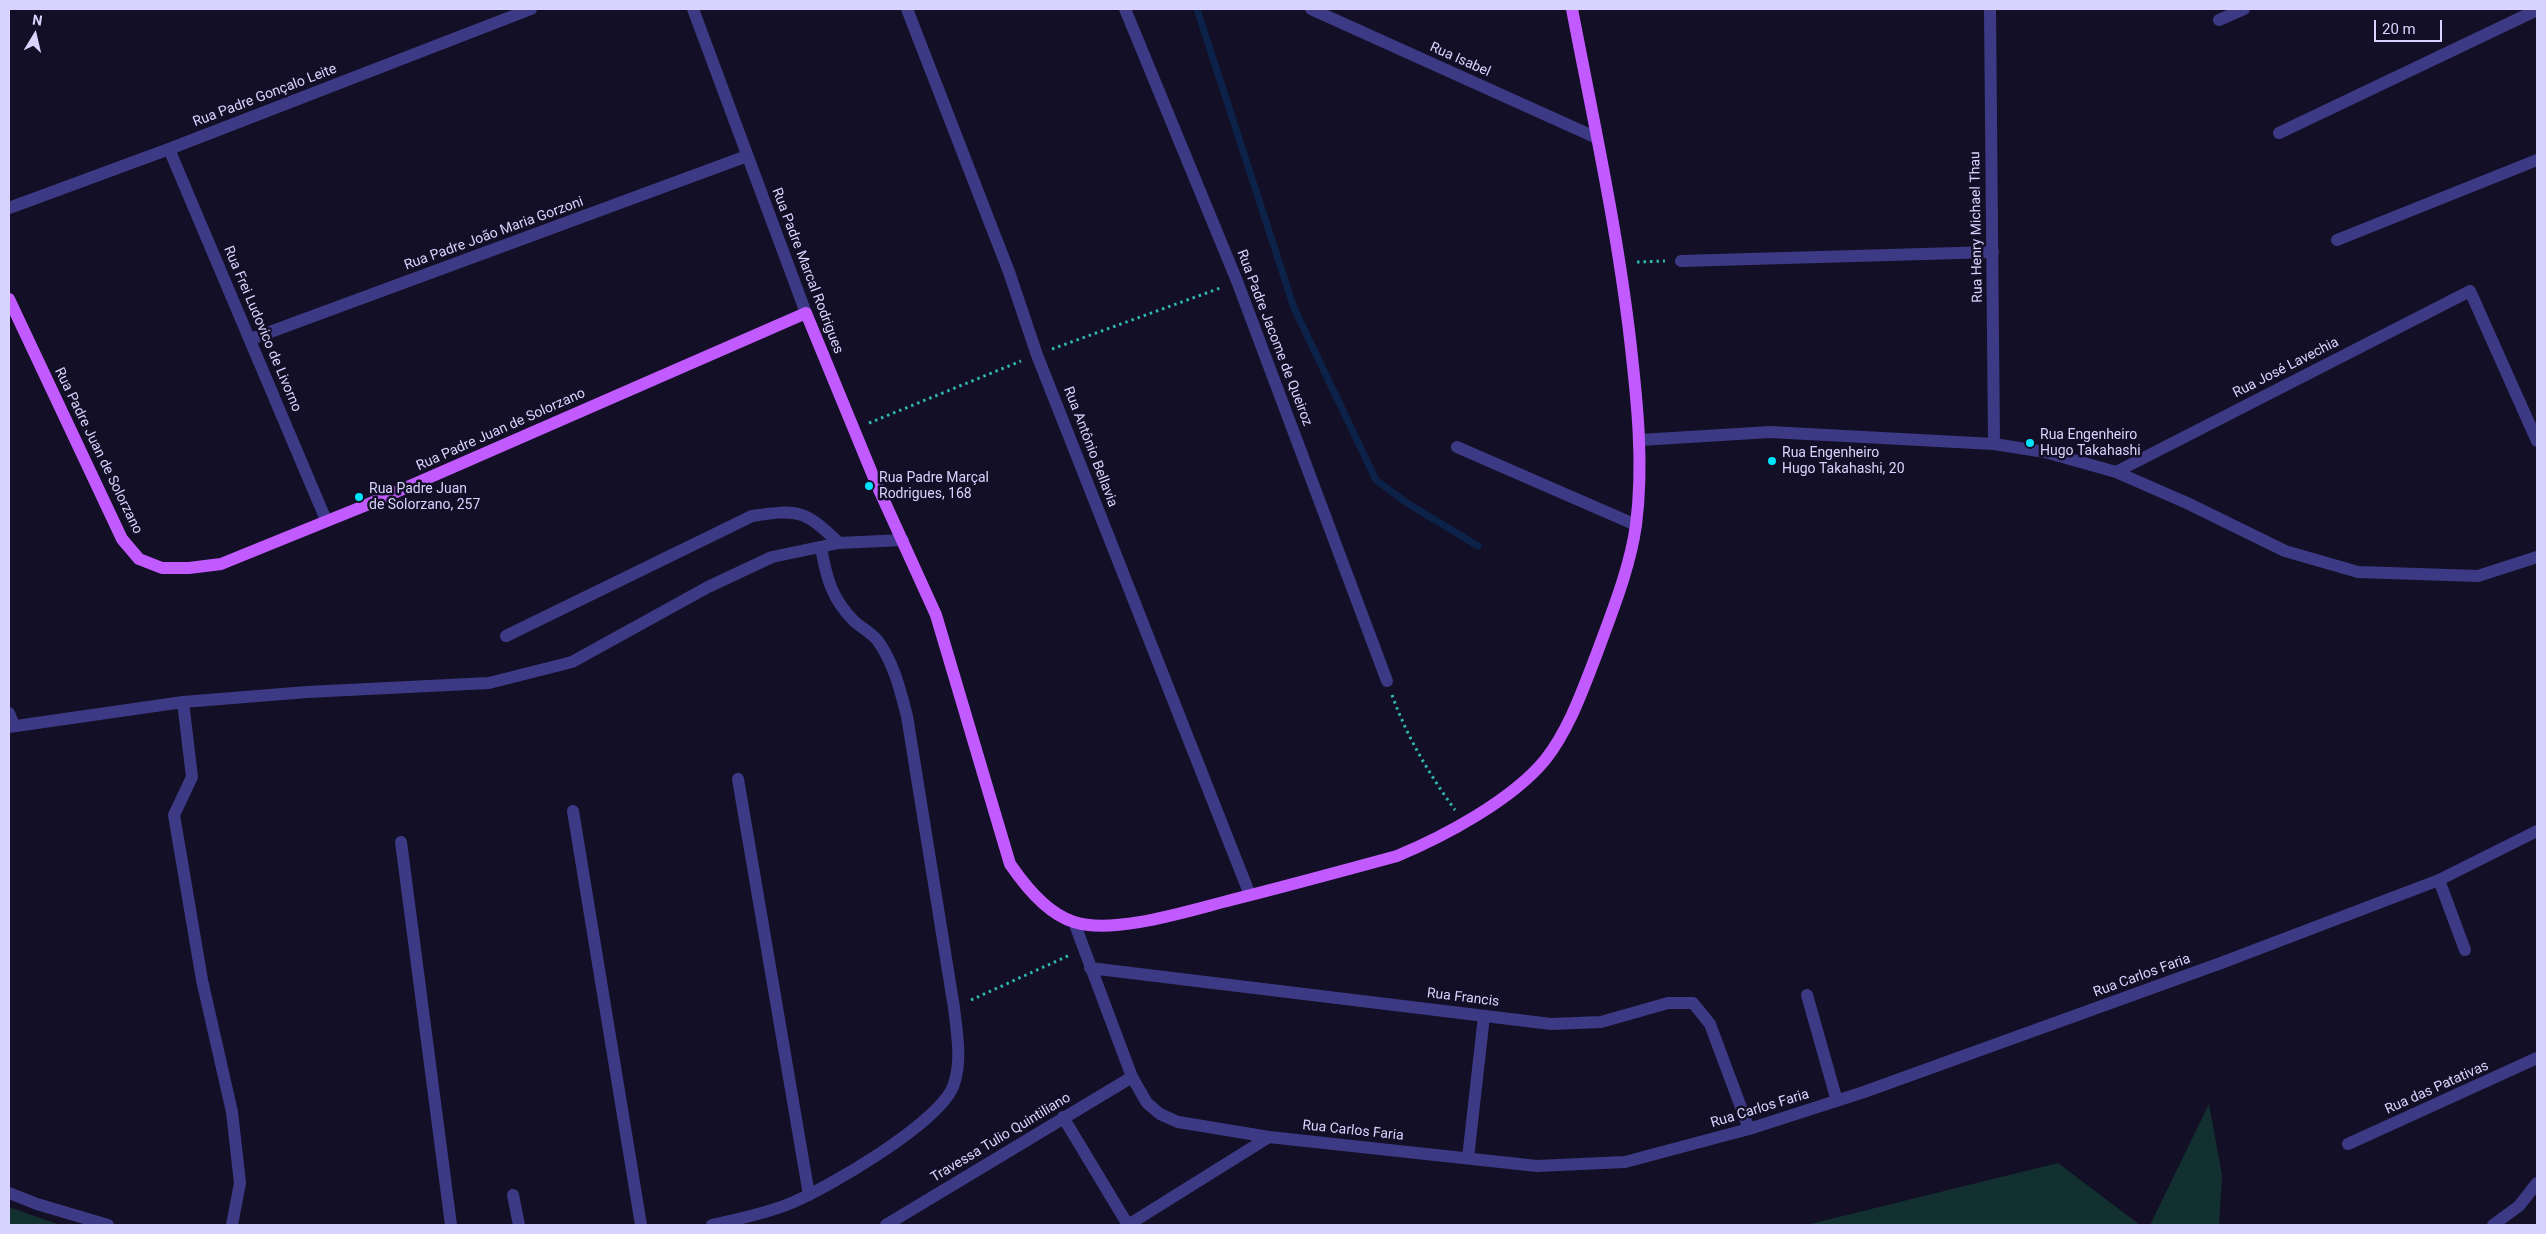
<!DOCTYPE html>
<html>
<head>
<meta charset="utf-8">
<style>
	body { margin:0 }
	#map { position:relative; width:2546px; height:1234px; overflow:hidden; background:#130f26; font-family:Roboto,sans-serif }
	canvas { display:block }
	.frame { position:absolute; inset:0; border:10px solid #d9d4ff; pointer-events:none }
	.north { position:absolute; left:10px; top:10px; width:50px; height:50px; -webkit-text-stroke:4px #130f26; paint-order:stroke; rotate:9deg; font-size:14px; font-weight:700; line-height:20px; text-align:center; color:#d9d4ff }
	.north::after { content:''; display:block; margin:auto; width:18px; height:22px; background:#d9d4ff; clip-path:polygon(50% 0,100% 100%,50% 72%,0 100%) }
	.scale { position:absolute; left:2374px; top:20px; width:68px; height:22px; box-sizing:border-box; border:2px solid #d9d4ff; border-top:0; padding-left:6px; font-size:15px; line-height:18px; white-space:nowrap; color:#d9d4ff; -webkit-text-stroke:4px #130f26; paint-order:stroke }
</style>
</head>
<body>
<div id="map">
<canvas width="2546" height="1234"></canvas>
<div class="frame"></div>
<div class="north">N</div>
<div class="scale">20 m</div>
</div>
<script>
const ctx = document.querySelector('canvas').getContext('2d');
ctx.lineJoin = 'round';
function fill(path, color) {
  ctx.fillStyle = color;
  ctx.fill(path, 'evenodd');
}
function trace(path, color, width, dash) {
  ctx.strokeStyle = color;
  ctx.lineWidth = width;
  ctx.lineCap = dash ? 'butt' : 'round';
  ctx.setLineDash(dash || []);
  ctx.stroke(path);
}
function label(font, color, halo, rows, align = 'center') {
  ctx.font = font + ' Roboto,sans-serif';
  ctx.lineWidth = 5;
  ctx.setLineDash([]);
  ctx.textBaseline = 'middle';
  ctx.strokeStyle = halo;
  ctx.fillStyle = color;
  for (const [text, x, y, turn = 0] of rows) {
    ctx.save();
    ctx.translate(x, y);
    ctx.rotate((+turn || 0) * Math.PI / 180);
    ctx.textAlign = isNaN(turn) ? turn : align;
    if (halo) ctx.strokeText(text, 0, 0);
    ctx.fillText(text, 0, 0);
    ctx.restore();
  }
}
fill(new Path2D(`
	M2209 1104 2222 1175 2219 1225H2150Z
	M2058 1163 2140 1225H1806Z
	M9 1207 60 1225H9Z`), '#12302f');
trace(new Path2D(`
	M1197 9 1294 308 1376 480 1407 503 1478 546`), '#0c2248', 7);
trace(new Path2D(`
	M1637 262 1665 261
	M1052 349 1223 287
	M869 423 1021 361
	M1392 695C1407 737 1429 774 1455 810
	M971 1000 1070 955`), '#2fb8b0', 3, [2.5, 4]);
trace(new Path2D(`
	M693 9 806 313
	M907 9 1009 272 1037 355 1250 895
	M1125 9 1237 281 1387 681
	M1311 9 1597 138
	M1990 9 1994 444
	M2219 20 2244 9
	M2279 133 2537 10
	M169 149 326 520
	M9 208 169 149 531 9
	M2337 240 2537 160
	M1681 261 1993 252
	M251 339 747 156
	M1640 440 1770 432 1994 444 2045 452 2116 472 2187 503 2285 551 2358 572 2478 576 2537 557
	M1457 447 1636 525
	M2116 472 2470 291 2537 441
	M506 636 752 516C800 509 804 510 839 543
	M183 702 192 777 174 815 202 980 232 1112 240 1183 232 1225
	M9 713 14 726
	M9 727 183 702 307 692 489 683 572 662 708 587 772 557 839 543 903 540
	M738 779 809 1195
	M573 811 641 1225
	M401 842 451 1225
	M2439 880 2465 950
	M1074 922 1132 1077 1147 1103 1160 1114 1178 1122 1269 1137 1537 1166 1625 1162 1749 1129 1864 1092 2221 963 2439 880 2537 831
	M1090 968 1551 1024 1601 1022 1668 1003H1693L1710 1024 1749 1129
	M1807 995 1837 1101
	M1063 1117 1128 1225 1269 1137
	M2348 1144 2537 1058
	M1468 1158 1484 1016
	M9 1193 37 1204 108 1225
	M513 1195 519 1225
	M712 1225C738 1219 764 1214 789 1204 826 1189 942 1122 954 1084 962 1060 957 1033 954 1008L907 716C900 689 894 664 878 641 872 633 862 628 855 622 832 600 826 577 821 547
	M886 1225 1132 1077
	M2493 1225 2519 1206 2537 1183`), '#3d3a85', 12);
trace(new Path2D(`
	M9 299 122 539 139 559 162 568H189L221 564 364 506 806 313 876 483 936 615 1010 864C1025 886 1048 914 1074 922 1114 935 1191 910 1231 900 1287 886 1342 871 1397 856 1445 836 1512 800 1545 760 1569 730 1583 689 1597 653 1612 612 1630 568 1636 525 1644 463 1637 400 1630 339 1617 228 1593 118 1572 9`), '#c25bff', 12);
for (const [x, y, r, color] of [
	[2030,443,5,"#00e5ff"],
	[1772,461,5,"#00e5ff"],
	[869,486,5,"#00e5ff"],
	[359,497,5,"#00e5ff"]
]) {
  const dot = new Path2D();
  dot.arc(x, y, r, 0, 2 * Math.PI);
  ctx.fillStyle = color;
  ctx.fill(dot);
  trace(dot, '#130f26', 2);
}
label('14px', '#d9d4ff', '#130f26', [
	["Rua Isabel",1460,60,24],
	["Rua Padre Gonçalo Leite",265,96,-21],
	["Rua Henry Michael Thau",1977,227,-91],
	["Rua Padre João Maria Gorzoni",494,234,-20],
	["Rua Padre Marcal Rodrigues",807,271,69],
	["Rua Frei Ludovico de Livorno",262,329,67],
	["Rua Padre Jacome de Queiroz",1274,338,69],
	["Rua José Lavechia",2286,368,-27],
	["Rua Padre Juan de Solorzano",501,430,-24],
	["Rua Antônio Bellavia",1090,447,69],
	["Rua Padre Juan de Solorzano",98,451,64],
	["Rua Carlos Faria",2142,976,-20],
	["Rua Francis",1463,998,7],
	["Rua das Patativas",2437,1088,-24],
	["Rua Carlos Faria",1760,1109,-17],
	["Rua Carlos Faria",1353,1131,6],
	["Travessa Tulio Quintiliano",1001,1138,-31]
]);
label('14px', '#d9d4ff', '#130f26', [
	["Rua Engenheiro",2040,435],
	["Hugo Takahashi",2040,451],
	["Rua Engenheiro",1782,453],
	["Hugo Takahashi, 20",1782,469],
	["Rua Padre Marçal",879,478],
	["Rodrigues, 168",879,494],
	["Rua Padre Juan",369,489],
	["de Solorzano, 257",369,505]
], 'left');
</script>
</body>
</html>
